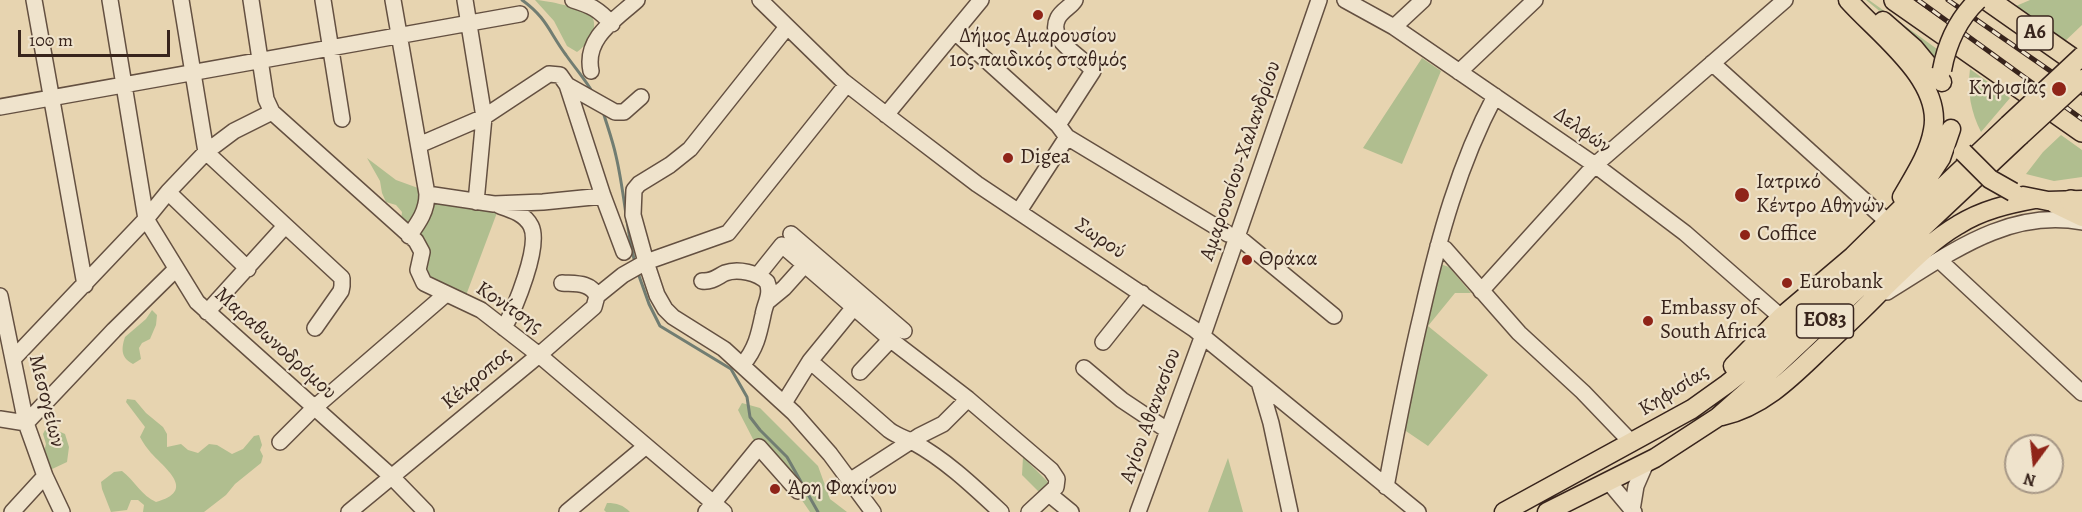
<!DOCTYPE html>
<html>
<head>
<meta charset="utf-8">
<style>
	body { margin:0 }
	#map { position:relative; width:2082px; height:512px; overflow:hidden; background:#e7d4b0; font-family:Alegreya,serif }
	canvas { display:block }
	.north { position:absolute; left:2004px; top:434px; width:60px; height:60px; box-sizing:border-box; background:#efe3cc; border:2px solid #a69786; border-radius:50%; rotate:195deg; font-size:16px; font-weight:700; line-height:24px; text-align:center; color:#38241c }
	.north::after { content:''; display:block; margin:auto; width:21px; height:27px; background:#8f2418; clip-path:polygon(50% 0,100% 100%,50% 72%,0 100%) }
	.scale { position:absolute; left:18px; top:30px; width:152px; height:27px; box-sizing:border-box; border:3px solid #38241c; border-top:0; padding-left:8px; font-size:18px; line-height:21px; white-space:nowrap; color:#38241c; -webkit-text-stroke:4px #efe3cc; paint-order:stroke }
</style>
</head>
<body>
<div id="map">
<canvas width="2082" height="512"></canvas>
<div class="north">N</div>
<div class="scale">100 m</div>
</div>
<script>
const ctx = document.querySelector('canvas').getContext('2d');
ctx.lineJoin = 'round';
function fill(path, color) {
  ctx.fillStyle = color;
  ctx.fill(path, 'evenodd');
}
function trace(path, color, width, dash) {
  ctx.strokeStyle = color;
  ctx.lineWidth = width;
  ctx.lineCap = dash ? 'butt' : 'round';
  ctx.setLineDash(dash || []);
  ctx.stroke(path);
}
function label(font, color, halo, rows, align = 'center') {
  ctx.font = font + ' Alegreya,serif';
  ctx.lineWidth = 4.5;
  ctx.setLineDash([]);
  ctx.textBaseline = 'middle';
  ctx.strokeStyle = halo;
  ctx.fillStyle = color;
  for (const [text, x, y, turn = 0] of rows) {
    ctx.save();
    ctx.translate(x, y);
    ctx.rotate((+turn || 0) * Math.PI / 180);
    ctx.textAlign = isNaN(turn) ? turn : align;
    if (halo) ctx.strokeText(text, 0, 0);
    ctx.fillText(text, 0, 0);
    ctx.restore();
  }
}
fill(new Path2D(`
	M535 0C545 0 574 7 583 10 605 19 590 43 577 52L567 46 554 21Z
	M1866 0H1869L1944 54 1942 67 1920 44Z
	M2030 0H2082V25L2061 45 2009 9Z
	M1422 58 1441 71 1402 164 1363 148Z
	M1970 69 2010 98 1981 132C1971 112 1967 92 1970 69Z
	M2061 135 2082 150V177L2054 181 2026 174 2043 152Z
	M367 158 396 180 418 188C421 205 417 213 408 227L401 220 402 212 396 205 386 202 382 193 380 181Z
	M432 201 498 210 465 298 423 276 416 233Z
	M1443 265 1449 267 1471 293H1455L1428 326 1488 375 1428 446 1400 427 1437 267Z
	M152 310 157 315 156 325 150 339 142 343 139 348 141 359 133 364C121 358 121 349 125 337L146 319Z
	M127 399 135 400 146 413 163 427 167 434V447L181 444 188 450 198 453 209 444 217 445 232 454 243 449 254 436 259 435 262 445 260 450 263 456 261 463 235 484 226 495 204 512H143L144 505 138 500H131L127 510 111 512 102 489 101 482 114 472 122 471C134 480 142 496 156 502 196 491 167 470 151 453 147 448 143 443 140 437L145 427 126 402Z
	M742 403 760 408 818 466 830 499 847 512H810L766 448 754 441 738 410Z
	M45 430H56L65 434 69 447 67 462 50 470 44 452 46 444 43 434Z
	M1023 457 1049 483 1039 492 1022 475Z
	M1228 458 1243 512H1208Z
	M607 503C617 503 623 505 630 512H606L604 510Z`), '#b0be8f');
trace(new Path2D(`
	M522 0C547 18 549 32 566 55 575 68 585 79 593 93
	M604 115C608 128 613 142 616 156 624 190 626 225 634 259
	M638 273 649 304 660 326 731 369 747 397 750 417 760 430 787 457 818 512`), '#717d72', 3);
const minor = new Path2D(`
	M34 0 85 285
	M110 0 146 219 197 302 392 477 426 512
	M181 0 206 152 342 278V286L341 291 315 328
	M251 0 266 99 272 112 416 241 422 252 418 270 424 283 481 310 539 355 724 512
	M323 0 342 119
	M393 0 427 194C427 211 419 222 409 236
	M465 0 484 117 476 202
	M573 0C592 6 598 9 612 24
	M760 0 843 81 893 120 977 184 1194 329 1418 512
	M1345 0 1394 27 1595 165 1685 233 1781 317
	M1394 27 1423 0
	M955 32 1058 125 1067 137 1228 234
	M1712 63 1888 222
	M591 71C584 38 615 20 637 0
	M1459 72 1535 0
	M847 84 728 233 646 262 657 295 665 309 673 317 724 349 794 413 830 454 873 512
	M567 85 615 112H624L641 97
	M0 107 520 14
	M886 115 981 0
	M1058 125 1093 71C1082 55 1046 41 1058 18 1062 10 1071 7 1075 0
	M419 145 484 117 549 74 560 75 567 85 603 196 624 252
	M168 192 248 269
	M427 194 494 204 543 202 603 196
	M500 206C512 210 525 214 531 226 541 246 515 308 504 328
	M1019 211 1067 137
	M791 234 904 331
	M1237 236 1334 316
	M1438 246 1445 249 1519 333 1583 392 1632 443
	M1939 260 2082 393
	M758 275 782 245 895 343 968 399 1051 470 1057 479 1056 487 1029 512
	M702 281C712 282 717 277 725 273 738 268 758 273 767 282 772 294 765 303 763 315 759 334 756 349 743 364
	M562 283C576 284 590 282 597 296
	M1481 291 1595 165 1785 0
	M1887 292C1948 255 2007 208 2082 222
	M0 296 26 423 45 476 62 512
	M767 302 784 288 810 259
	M207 312 285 226
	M1103 342 1142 293
	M13 359 146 219 168 192 206 152 234 131 272 112
	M810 361 889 430C897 436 905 438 913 442 946 460 974 487 1001 512
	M1084 368 1122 400 1167 430
	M860 372 891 339
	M1259 382 1271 423 1290 512
	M784 403 810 361 859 301
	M0 419 26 423 114 330 176 269
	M280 442 314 408 446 294
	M851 480 919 436 943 424 968 399
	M1608 481 1634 512
	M1386 487C1397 428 1408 370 1422 312 1439 237 1459 164 1495 96
	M1049 494 1071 512
	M1632 510 1636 486 1646 463
	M12 512 45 476
	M349 512 539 355 594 307 597 296 623 275 646 262 633 215 634 190 639 184 670 165 690 149 787 27
	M567 512 646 446
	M706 512 759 447 798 491
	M1138 512 1203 335 1319 0`);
const major = new Path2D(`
	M1848 0C1878 34 1943 80 1933 130 1929 154 1914 176 1902 197
	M1883 21 1914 48 1942 82
	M2023 196 2048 201 2082 200
	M2055 204 2082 217
	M1733 366 1781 317 1853 256 1920 190 1941 158 1951 129
	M1722 416C1761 407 1789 380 1816 354 1838 333 1861 312 1882 290 1906 267 1929 242 1958 225 1982 210 2008 204 2035 199
	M1504 512 1692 409 1727 384 1766 353 1845 280 2008 125
	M1547 512 1655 458 1718 417 1777 365 2020 136`);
const highway = new Path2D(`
	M1895 0 2082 131
	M1988 0 2082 66
	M2071 201 2082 205`);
trace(minor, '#645041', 18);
trace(major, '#38241c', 21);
trace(highway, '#38241c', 24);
trace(minor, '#efe3cc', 15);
trace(major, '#e7d4b0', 18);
trace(highway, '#e7d4b0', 21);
const rail = new Path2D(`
	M1918 0 2082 119
	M1948 0 2082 93`);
trace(rail, '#38241c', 5);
trace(rail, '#efe3cc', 3, [9]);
const majorBridge = new Path2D(`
	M1942 70C1947 43 1958 19 1978 0
	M2008 125 2082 56
	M2020 136 2082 79
	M1963 152 1990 179 2013 192`);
trace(majorBridge, '#38241c', 21, []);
trace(majorBridge, '#e7d4b0', 18);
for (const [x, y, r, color] of [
	[1038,15,6,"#8f2418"],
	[2059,89,8,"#8f2418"],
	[1008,158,6,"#8f2418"],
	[1742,195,8,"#8f2418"],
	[1745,235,6,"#8f2418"],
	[1247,260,6,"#8f2418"],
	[1787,283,6,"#8f2418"],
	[1648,321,6,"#8f2418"],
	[775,489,6,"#8f2418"]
]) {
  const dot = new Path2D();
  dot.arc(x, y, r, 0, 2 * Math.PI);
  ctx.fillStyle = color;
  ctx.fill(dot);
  trace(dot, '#efe3cc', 2);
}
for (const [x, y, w] of [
	[2035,33,36],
	[1825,321,57]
]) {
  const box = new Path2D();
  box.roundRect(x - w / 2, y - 17, w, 34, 4.5);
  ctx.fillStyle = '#efe3cc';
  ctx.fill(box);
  trace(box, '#38241c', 1.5);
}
label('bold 20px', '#38241c', null, [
	["Α6",2035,33],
	["ΕΟ83",1825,321]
]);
label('21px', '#38241c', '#efe3cc', [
	["Δήμος Αμαρουσίου",1038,37,"center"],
	["1ος παιδικός σταθμός",1038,61,"center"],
	["Κηφισίας",2046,89,"right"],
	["Digea",1020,158],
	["Ιατρικό",1756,183],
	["Κέντρο Αθηνών",1756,207],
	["Coffice",1757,235],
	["Θράκα",1259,260],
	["Eurobank",1799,283],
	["Embassy of",1660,309],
	["South Africa",1660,333],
	["Άρη Φακίνου",787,489]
], 'left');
label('21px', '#38241c', '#efe3cc', [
	["Δελφών",1582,131,35],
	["Αμαρουσίου-Χαλανδρίου",1241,161,-71],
	["Σωρού",1100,239,34],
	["Κονίτσης",509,308,34],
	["Μαραθωνοδρόμου",275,344,42],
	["Κέκροπος",477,379,-40],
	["Κηφισίας",1674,391,-32],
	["Μεσογείων",46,401,76],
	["Αγίου Αθανασίου",1151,416,-70]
]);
</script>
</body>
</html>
